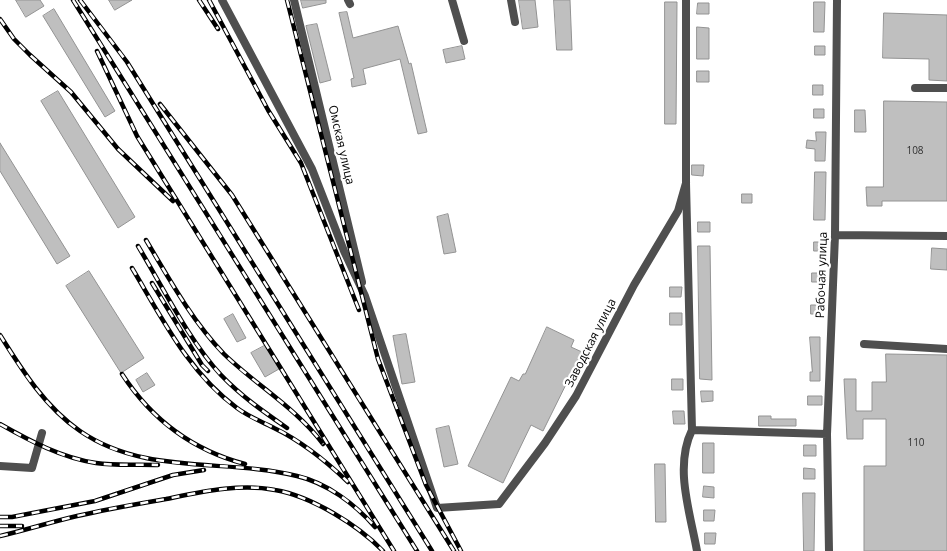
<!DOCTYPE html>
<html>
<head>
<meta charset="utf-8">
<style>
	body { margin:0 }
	canvas { display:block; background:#fff }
</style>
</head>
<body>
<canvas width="947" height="551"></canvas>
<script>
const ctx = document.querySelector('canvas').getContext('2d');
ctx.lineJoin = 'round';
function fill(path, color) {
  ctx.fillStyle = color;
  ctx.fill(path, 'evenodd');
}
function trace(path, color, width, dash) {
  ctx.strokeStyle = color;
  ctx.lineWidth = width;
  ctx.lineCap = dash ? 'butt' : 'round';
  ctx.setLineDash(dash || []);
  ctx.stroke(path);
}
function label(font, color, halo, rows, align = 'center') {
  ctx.font = font + ' "Open Sans",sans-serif';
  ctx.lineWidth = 4.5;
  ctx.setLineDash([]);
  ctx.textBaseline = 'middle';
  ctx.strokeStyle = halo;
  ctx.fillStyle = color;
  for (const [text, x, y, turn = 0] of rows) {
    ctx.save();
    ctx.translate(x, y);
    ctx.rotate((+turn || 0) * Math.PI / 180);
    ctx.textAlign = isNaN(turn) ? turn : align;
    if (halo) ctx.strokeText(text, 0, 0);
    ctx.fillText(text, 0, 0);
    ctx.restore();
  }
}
const building = new Path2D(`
	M16 0H40L44 6 26 17Z
	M109 0H132L115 10Z
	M301 0H326V3L303 8Z
	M519 0H535L538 27 523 29Z
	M554 0H570L572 50H557Z
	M665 2H677L676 124H665Z
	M814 2H825L824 32H814Z
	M698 3H709V14H697Z
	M54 9 115 111 105 117 43 16Z
	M347 12 353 38 398 26 409 64 411 63 427 132 418 134 400 59 363 69 366 84 352 87 351 79 354 78 339 13Z
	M884 13 947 15V81L929 80V59L883 58Z
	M317 24 331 80 320 83 306 26Z
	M697 27 709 28V59H697Z
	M462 46 465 59 446 63 443 50Z
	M815 46H825V55H815Z
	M697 71H709V82H697Z
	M813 85H823V95H813Z
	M58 91 135 217 118 228 41 101Z
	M884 101 947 102V201H882V206H867L866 187H883Z
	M814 109H824V118H814Z
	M855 110H865L866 132H855Z
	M816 132H826L825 161H815V149L806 148 807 140 816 141Z
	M0 143 70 256 57 264 0 171Z
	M692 165H704L703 176 692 175Z
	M815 172H826L825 220H814Z
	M742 194H752V203H742Z
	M448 214 456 252 444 254 437 217Z
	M698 222H710V232H698Z
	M814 242H824V251H814Z
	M698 246H710L712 380 700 379Z
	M932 248 947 249V270L931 269Z
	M89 271 144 358 121 373 66 286Z
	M812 273H822V282H812Z
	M670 287H682L681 297H670Z
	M811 305H821V314H811Z
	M670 313H682V325H670Z
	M233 314 246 338 237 342 224 319Z
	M547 327 574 340 571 347 582 352 543 431 531 425 503 483 468 466 511 377 519 381 523 374H525Z
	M406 334 415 382 402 384 393 336Z
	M810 337H820V381H810V372H812Z
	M266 345 279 369 265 377 251 353Z
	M886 354 947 355V551H864V466H886V419H863V439H847L844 379H856V411H872V382H886Z
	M147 373 155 385 143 392 136 380Z
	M672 379H683V390H672Z
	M701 391H713V401L702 402Z
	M808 396H822V405H808Z
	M673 411H684L685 424H674Z
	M759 416H771V419H796V426H759Z
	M449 426 458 464 444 467 436 429Z
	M703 443H714V473H703Z
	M804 445H816V456H804Z
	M655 464H665L666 522H656Z
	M804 468 815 469V479H804Z
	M704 486 714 487V498L703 497Z
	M803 493H815L814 551H804Z
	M704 510H715L714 521H704Z
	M705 533H716L715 544H705Z`);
fill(building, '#bfbfbf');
trace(building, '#939393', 1);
trace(new Path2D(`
	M222 0 312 169 344 251 365 296 437 508 499 504 545 443 576 396 634 285 678 211 686 183
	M294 0 362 282
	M348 0 350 4
	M452 0 464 41
	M511 0 515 22
	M686 0V183L692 430C674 467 690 512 697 551
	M915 88H947
	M835 235 947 236
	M864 344 947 349
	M692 430 827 434
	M0 466 32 468 42 433
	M829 551 827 434 835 235 837 0`), '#4f4f4f', 8);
const rail = new Path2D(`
	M73 0 417 551
	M80 0 127 62 432 551
	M199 0 218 29
	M209 0 268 110 301 163 359 310
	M287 0 378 359 426 485 461 551
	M0 19 14 39 30 55 71 92 118 149 173 201
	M97 51 137 136 394 551
	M160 104 232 195 454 551
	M146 240C169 279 193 322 224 354 256 385 296 408 323 444
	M138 246C162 286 190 342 221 375 241 396 264 412 287 428
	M132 268C162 318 189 373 237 408 249 417 261 421 274 428 301 441 326 461 348 482
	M152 283 202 365 208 371
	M0 335C22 370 45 407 80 431 145 476 226 458 297 476 327 483 355 504 375 527
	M122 374C152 420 192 450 245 464
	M0 424C30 441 62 458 96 463 116 466 137 464 158 465
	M0 517H12L95 501 173 475 204 470
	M0 526H22
	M0 536C26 530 51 522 77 516 107 509 137 504 166 499 201 492 240 483 275 490 311 496 358 525 383 551`);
trace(rail, '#000', 4.5);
trace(rail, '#fff', 2.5, [8]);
label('10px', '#303030', null, [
	["108",915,151],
	["110",916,443]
]);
label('12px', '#000', '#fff', [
	["Омская улица",341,145,77],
	["Рабочая улица",822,275,-88],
	["Заводская улица",591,343,-63]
]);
</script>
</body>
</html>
